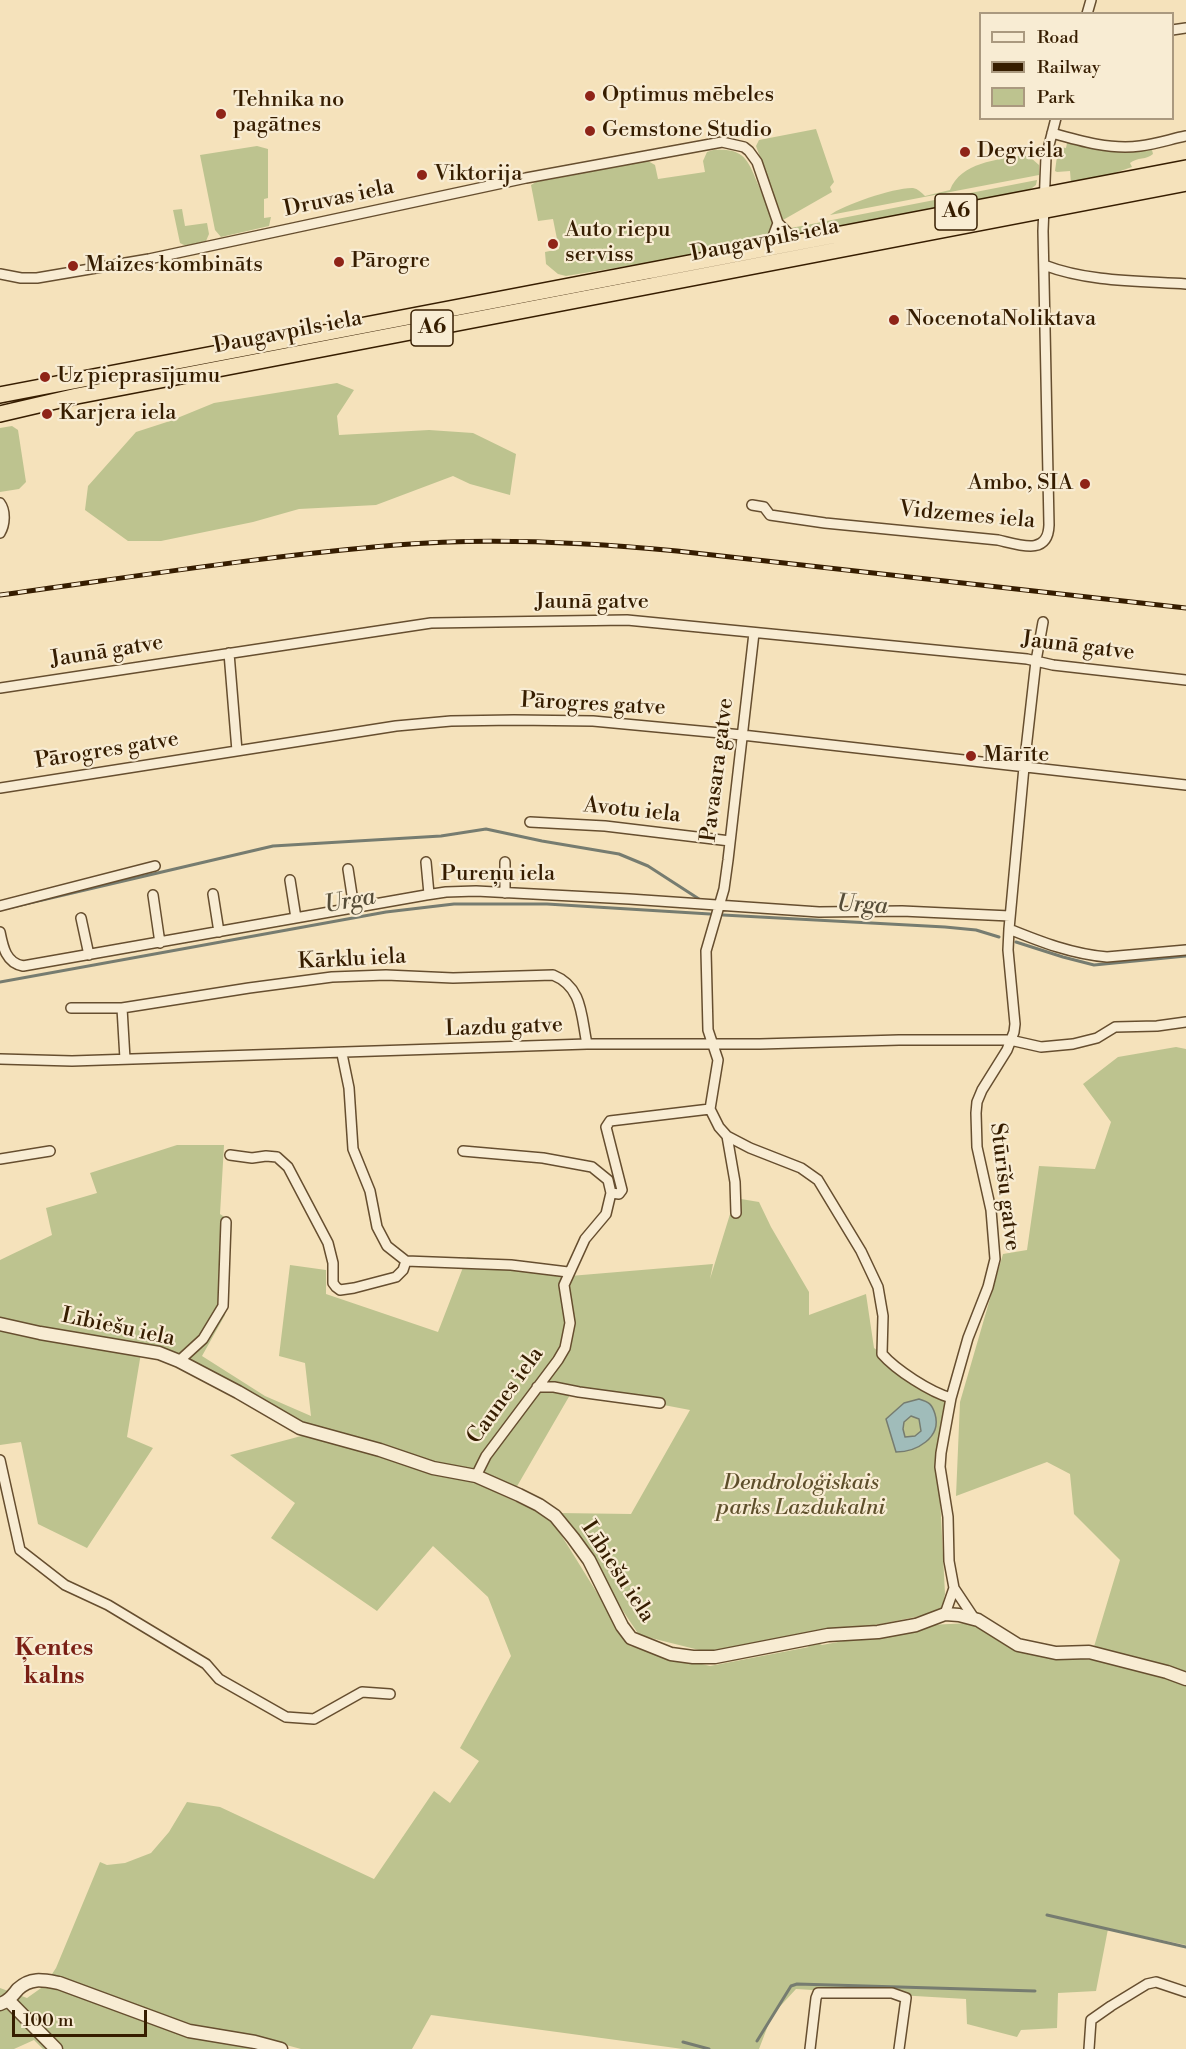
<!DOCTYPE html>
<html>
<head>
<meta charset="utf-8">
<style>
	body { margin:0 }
	#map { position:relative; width:1186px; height:2049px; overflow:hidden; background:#f5e2bb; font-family:"Libre Bodoni",serif }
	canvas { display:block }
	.legend { position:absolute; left:979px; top:12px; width:195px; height:108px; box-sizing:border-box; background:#f8ecd3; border:2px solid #aa997f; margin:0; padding:8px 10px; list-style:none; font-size:18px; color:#361d00 }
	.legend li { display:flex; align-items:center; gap:12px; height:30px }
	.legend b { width:30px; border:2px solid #aa997f }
	.scale { position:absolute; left:12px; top:2010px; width:135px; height:27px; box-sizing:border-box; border:3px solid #361d00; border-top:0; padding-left:8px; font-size:18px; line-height:21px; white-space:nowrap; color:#361d00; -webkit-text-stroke:4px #f8ecd3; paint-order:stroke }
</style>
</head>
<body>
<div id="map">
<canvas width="1186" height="2049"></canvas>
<ul class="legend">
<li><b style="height:8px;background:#f8ecd3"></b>Road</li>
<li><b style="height:8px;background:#361d00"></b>Railway</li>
<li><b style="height:16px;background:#bdc38f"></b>Park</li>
</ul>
<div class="scale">100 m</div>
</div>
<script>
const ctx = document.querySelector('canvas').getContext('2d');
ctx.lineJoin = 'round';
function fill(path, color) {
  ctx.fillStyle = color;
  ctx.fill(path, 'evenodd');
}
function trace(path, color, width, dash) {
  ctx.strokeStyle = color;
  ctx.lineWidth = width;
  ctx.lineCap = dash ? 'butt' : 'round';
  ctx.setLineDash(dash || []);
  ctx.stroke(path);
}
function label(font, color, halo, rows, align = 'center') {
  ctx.font = font + ' "Libre Bodoni",serif';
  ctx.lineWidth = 4.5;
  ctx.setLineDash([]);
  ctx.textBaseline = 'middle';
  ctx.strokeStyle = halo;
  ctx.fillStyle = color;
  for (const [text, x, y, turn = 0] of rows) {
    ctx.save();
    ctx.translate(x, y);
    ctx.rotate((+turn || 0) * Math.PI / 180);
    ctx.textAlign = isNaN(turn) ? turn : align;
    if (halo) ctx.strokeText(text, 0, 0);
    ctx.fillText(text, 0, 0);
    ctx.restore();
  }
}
fill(new Path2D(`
	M816 129 834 182 830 187 832 192 783 220 756 146 759 140Z
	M1067 143 1133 152 1152 150 1153 154C1147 160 1137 157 1130 163L1132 167 1103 177 1071 184 1070 171 1057 172 1055 171 1058 149 1060 147 1066 148Z
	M257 146 268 149V198L264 199V218L271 217 269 226 221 237 215 230 200 155Z
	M713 150C742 148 747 157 757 182 763 196 769 210 773 226L767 239 758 245 660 263 627 266 566 276 558 274 546 264 545 252 559 249 553 219 538 221 531 185 536 182 648 161 655 165 658 179 705 172 703 161 707 152Z
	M1023 155 1031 158 1039 165V175L830 215C843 205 896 187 913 188 918 189 921 192 925 196L950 190C961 162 997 160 1023 155Z
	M1037 180 1036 185 1028 191 807 235 798 234 791 230V228Z
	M182 209 185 226 207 223 209 234 206 241 186 246 180 243 173 210Z
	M337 383 354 390 337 416 339 435 429 430 473 433 516 454 510 495 470 484 453 476 376 505 299 509 253 522 161 541H128L85 510 88 486 136 432 170 421 214 403Z
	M12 426 18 430 26 482 19 489 0 492V428Z
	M1176 1047 1186 1049V1945L1108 1929 1096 1991 1058 1993 1057 2028 1021 2030 1017 2037 967 2024 966 1999 796 1989 772 2015 759 2049H683L431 2015 412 2049H301L264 2039 269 2049H43L34 2040 14 2049H0V1988L27 1998 44 1986 56 1968 100 1862 107 1865 125 1863 151 1853 169 1832 187 1802 220 1807 374 1879 434 1791 450 1803 479 1761 460 1748 511 1656 488 1597 433 1546 377 1611 271 1538 295 1503 230 1455 305 1435 142 1347 127 1437 153 1448 87 1548 38 1524 21 1442 0 1445V1260L52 1235 46 1208 97 1193 90 1173 177 1145H224L220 1214 232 1222 225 1315 202 1356 265 1396 311 1416 305 1363 279 1356 290 1265 326 1270V1294L438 1332 467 1257C503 1259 536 1264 570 1276L713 1264 710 1279 735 1198 759 1202 771 1227 809 1292V1315L866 1294 874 1348 928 1384 949 1391 938 1459 945 1594 941 1612 809 1638 822 1645 929 1625 970 1623 1015 1649 1090 1660 1120 1560 1074 1514 1070 1474 1047 1462 956 1496 960 1402 1003 1254 1027 1250 1039 1166 1095 1169 1111 1122 1083 1084 1118 1057ZM574 1388 690 1410 631 1514 558 1513 639 1635 715 1654 797 1639 809 1647 710 1666 630 1646 550 1517 499 1494 516 1488Z`), '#bdc38f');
const water = new Path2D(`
	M919 1399C929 1402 932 1404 935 1414 942 1438 916 1452 896 1452L886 1419 904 1403ZM911 1416 919 1419 921 1431 915 1436 905 1437 903 1429 904 1422Z`);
fill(water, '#a0bcba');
trace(water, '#767c70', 1.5);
trace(new Path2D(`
	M8 908 273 846 441 836 486 829 542 841 619 854 648 866 699 899
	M723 915 945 927 976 930 999 937
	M1016 942 1063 957 1094 965 1186 956
	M0 982 386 912 454 904H547L710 914
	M1047 1915 1186 1947
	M757 2041 791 1986 797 1984 1035 1991
	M683 2042 709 2049`), '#767c70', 3);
const minor = new Path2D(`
	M1087 14 1091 0
	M1172 30 1186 28
	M1052 133C1080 141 1111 150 1140 146 1156 144 1171 139 1186 136
	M764 248 772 239 778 223
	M1044 265C1088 282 1139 281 1186 284
	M0 274 21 278H37L149 259 526 178 722 142 744 147 749 151 757 162 778 223 788 233 802 241
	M0 503C6 511 5 525 0 533
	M752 505 764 507 770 515 825 523 998 540C1020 545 1048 556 1049 525L1043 231 1046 157 1056 118
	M754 633 728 860 724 889 706 951 708 1030 718 1060 710 1109 719 1127 727 1136 750 1148 801 1168 818 1180 861 1251 878 1287 883 1316 882 1354C896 1370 930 1392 951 1398
	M229 653 237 751
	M0 688 431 623 627 620 1027 659 1053 665 1186 680
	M0 788 396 726 451 721 514 720 593 721 742 735 1186 785
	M530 822 605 826 730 841
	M426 862 429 894
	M348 869 354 908
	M290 880 296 918
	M505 893V862
	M213 894 219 932
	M153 895 160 943
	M0 906 155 866
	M81 918 89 955
	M1009 929C1041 942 1072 954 1107 957L1186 950
	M0 932C3 947 6 963 23 966L426 895 446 892 476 891 629 899 819 912 902 911 1010 916
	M71 1008H122L249 988 332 977 386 975 453 978 553 975C583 987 581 1016 587 1044
	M122 1008 125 1059
	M342 1054 349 1088 353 1149 370 1191 377 1227 387 1246 406 1261 511 1265 568 1272
	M0 1059 72 1061 587 1044H760L899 1040H1010L1041 1047 1073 1044 1097 1038 1115 1027 1157 1026 1186 1022
	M727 1136 735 1182 736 1213
	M463 1151 543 1158 592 1167 608 1180 611 1193 606 1214 585 1239 564 1285 570 1323 565 1348 558 1360 486 1456 476 1476
	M230 1155 252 1158 266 1156 277 1157 288 1167 328 1243 333 1263V1283L336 1287 340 1290 354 1288 396 1277 403 1270 406 1261
	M0 1159 50 1151
	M611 1193 619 1194 622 1190 606 1127 610 1121 710 1109
	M179 1361 203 1339 223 1306 226 1222
	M537 1387H554L579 1392 660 1403
	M0 1460 20 1550 65 1585 108 1605 206 1664 219 1679 286 1717 314 1719 362 1692 390 1694
	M954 1588 974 1618
	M945 1614 954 1588 949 1561 948 1517 940 1467 941 1453 951 1398 968 1338 988 1287 995 1259 991 1210 977 1147 976 1113 977 1102 982 1090 1007 1050 1014 1032 1015 1024 1008 950 1009 929 1024 767 1036 661 1043 622
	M810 2049 816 1998 818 1993H892L906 1998 899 2049
	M1089 2049 1091 2020 1111 2006 1147 1984 1156 1982 1186 1992`);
const tertiary = new Path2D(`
	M0 1324 40 1333 159 1353 179 1361 238 1392 300 1428 380 1450 433 1468 476 1476 519 1495 539 1505 555 1516 573 1538 589 1560 622 1626 631 1638 671 1654 693 1657H715L828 1635 878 1632 916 1625 945 1614 959 1615 978 1620 1018 1645 1056 1653 1089 1652 1167 1672 1186 1679
	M9 2001 56 2049
	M0 2004C9 2001 12 1996 18 1989 31 1977 43 1980 59 1983L189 2031 255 2042 281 2049`);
const trunk = new Path2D(`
	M0 395 1186 168
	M0 414 77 396 1186 183`);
trace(minor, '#664e2f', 12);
trace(tertiary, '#664e2f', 15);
trace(trunk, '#361d00', 18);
trace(minor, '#f8ecd3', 9);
trace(tertiary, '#f8ecd3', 12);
trace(trunk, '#f5e2bb', 15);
const rail = new Path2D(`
	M0 595C132 577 264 556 396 545 490 537 584 542 677 551L1186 608`);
trace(rail, '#361d00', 5);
trace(rail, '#f8ecd3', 3, [9]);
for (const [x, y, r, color] of [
	[590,96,6,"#8f2418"],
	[221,114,6,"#8f2418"],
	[590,131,6,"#8f2418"],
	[965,152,6,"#8f2418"],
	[422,175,6,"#8f2418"],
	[553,244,6,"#8f2418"],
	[339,262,6,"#8f2418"],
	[73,266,6,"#8f2418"],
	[894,320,6,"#8f2418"],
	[45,377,6,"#8f2418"],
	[47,414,6,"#8f2418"],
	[1085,484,6,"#8f2418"],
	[971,756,6,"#8f2418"]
]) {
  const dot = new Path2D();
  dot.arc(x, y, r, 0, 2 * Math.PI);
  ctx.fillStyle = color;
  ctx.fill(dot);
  trace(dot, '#f8ecd3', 2);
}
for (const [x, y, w] of [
	[956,212,42],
	[432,328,42]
]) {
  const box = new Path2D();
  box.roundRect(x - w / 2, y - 18, w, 36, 4.5);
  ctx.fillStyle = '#f8ecd3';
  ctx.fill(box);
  trace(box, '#361d00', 1.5);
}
label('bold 21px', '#361d00', null, [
	["A6",956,212],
	["A6",432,328]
]);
label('22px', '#361d00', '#f8ecd3', [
	["Optimus mēbeles",602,96],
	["Tehnika no",233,101],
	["pagātnes",233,126],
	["Gemstone Studio",602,131],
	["Degviela",977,152],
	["Viktorija",434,175],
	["Auto riepu",565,231],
	["serviss",565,256],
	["Pārogre",351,262],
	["Maizes kombināts",85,266],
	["NocenotaNoliktava",906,320],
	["Uz pieprasījumu",57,377],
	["Karjera iela",59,414],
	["Ambo, SIA",1073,484,"right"],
	["Mārīte",983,756]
], 'left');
label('22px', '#361d00', '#f8ecd3', [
	["Druvas iela",339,199,-12],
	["Daugavpils iela",765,241,-11],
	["Daugavpils iela",288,333,-11],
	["Vidzemes iela",967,516,5],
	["Jaunā gatve",592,603],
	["Jaunā gatve",1078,647,7],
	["Jaunā gatve",107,652,-9],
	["Pārogres gatve",593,705,3],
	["Pārogres gatve",107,751,-9],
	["Pavasara gatve",718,770,-83],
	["Avotu iela",632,811,6],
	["Pureņu iela",498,875],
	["Kārklu iela",352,960,-3],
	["Lazdu gatve",504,1028,-2],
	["Stūrīšu gatve",1004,1187,83],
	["Lībiešu iela",118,1328,12],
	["Caunes iela",506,1396,-54],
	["Lībiešu iela",617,1572,57]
]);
label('italic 22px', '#5e4f2b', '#f8ecd3', [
	["Dendroloģiskais",801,1484],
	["parks Lazdukalni",801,1509]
]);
label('italic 24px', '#564d38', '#f8ecd3', [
	["Urga",350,902,-10],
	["Urga",862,906,3]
]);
label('bold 24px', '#7a1f14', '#f8ecd3', [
	["Ķentes",54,1649],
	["kalns",54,1677]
]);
</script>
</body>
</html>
